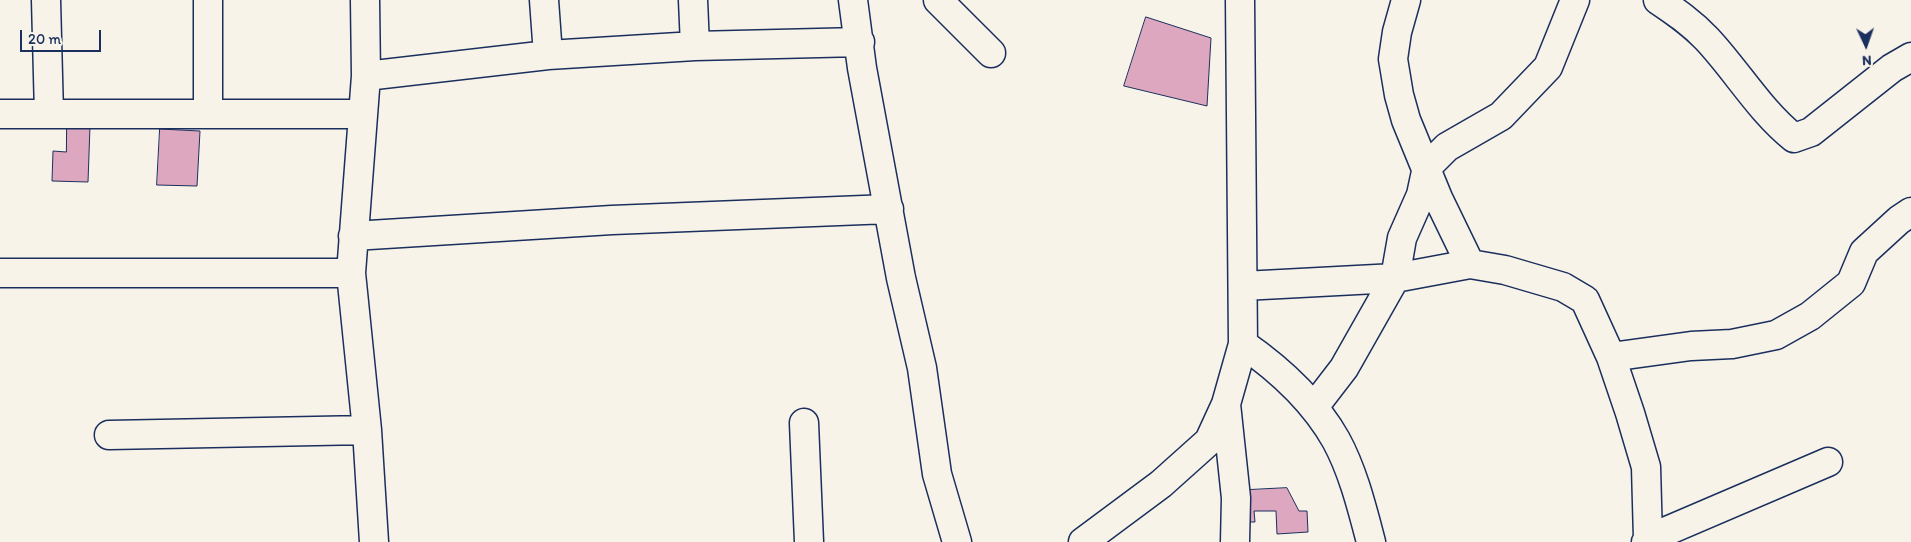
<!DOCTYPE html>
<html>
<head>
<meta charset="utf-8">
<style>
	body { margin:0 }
	#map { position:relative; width:1911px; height:542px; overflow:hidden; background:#f7f3e8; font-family:Itim,sans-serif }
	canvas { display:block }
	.north { position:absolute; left:1841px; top:20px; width:50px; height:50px; -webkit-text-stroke:4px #f7f3e8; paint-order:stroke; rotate:177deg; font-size:14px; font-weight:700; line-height:20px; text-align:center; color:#1b2f5e }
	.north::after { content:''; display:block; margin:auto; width:18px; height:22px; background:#1b2f5e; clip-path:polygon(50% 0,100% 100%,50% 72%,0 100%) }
	.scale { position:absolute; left:20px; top:30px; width:81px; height:22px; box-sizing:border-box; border:2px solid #1b2f5e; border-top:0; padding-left:6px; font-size:15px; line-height:18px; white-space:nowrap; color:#1b2f5e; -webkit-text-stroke:4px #f7f3e8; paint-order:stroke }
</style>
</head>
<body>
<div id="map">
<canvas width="1911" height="542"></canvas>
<div class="north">N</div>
<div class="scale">20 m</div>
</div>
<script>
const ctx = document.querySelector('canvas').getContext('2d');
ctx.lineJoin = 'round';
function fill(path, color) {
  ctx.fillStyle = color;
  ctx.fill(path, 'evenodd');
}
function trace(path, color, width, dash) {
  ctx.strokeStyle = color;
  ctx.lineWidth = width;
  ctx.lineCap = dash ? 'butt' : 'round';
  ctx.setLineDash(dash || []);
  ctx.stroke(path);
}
const building = new Path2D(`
	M1146 17 1211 38 1207 106 1124 86Z
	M67 125 90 126 88 182 52 181 53 151 66 152Z
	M160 129 200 131 197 186 157 185Z
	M1287 488 1299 511H1307L1308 532 1277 534 1276 511H1254L1255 522H1243L1248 490Z`);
fill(building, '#dda7bf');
trace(building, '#1b2f5e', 1);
const minor = new Path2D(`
	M46 0 49 114
	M208 0V114
	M365 0 366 76 351 273 367 430 374 542
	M544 0 548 55
	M693 0 695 46
	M853 0 862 68 901 278 922 368 937 474 957 542
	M938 0 991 53
	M1406 0 1397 32 1393 59 1399 95 1406 120 1438 198 1470 264
	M1658 0C1676 12 1692 23 1707 39 1737 71 1760 111 1794 138L1811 132 1892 68 1911 57
	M366 76 548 55 695 46 860 42
	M0 114H363
	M353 236 612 220 889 209
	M0 273H351
	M1243 286 1395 278 1470 264 1505 270 1563 287 1585 300 1611 357 1630 413 1646 467 1648 539 1646 542
	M1243 344C1279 369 1314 401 1336 440 1353 471 1362 508 1371 542
	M1611 357 1691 346 1732 344 1776 335 1810 316 1851 283 1864 252 1899 220 1911 212
	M1226 404 1236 498 1235 542
	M1314 407 1344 368 1395 278 1402 238 1421 195 1427 167 1447 147 1501 116 1548 67 1575 0
	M804 423 809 542
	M109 435 367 430
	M1648 539 1828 462
	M1083 542 1161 484 1209 441 1226 404 1243 344 1240 0`);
trace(minor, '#1b2f5e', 31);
trace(minor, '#f7f3e8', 28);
</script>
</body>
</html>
